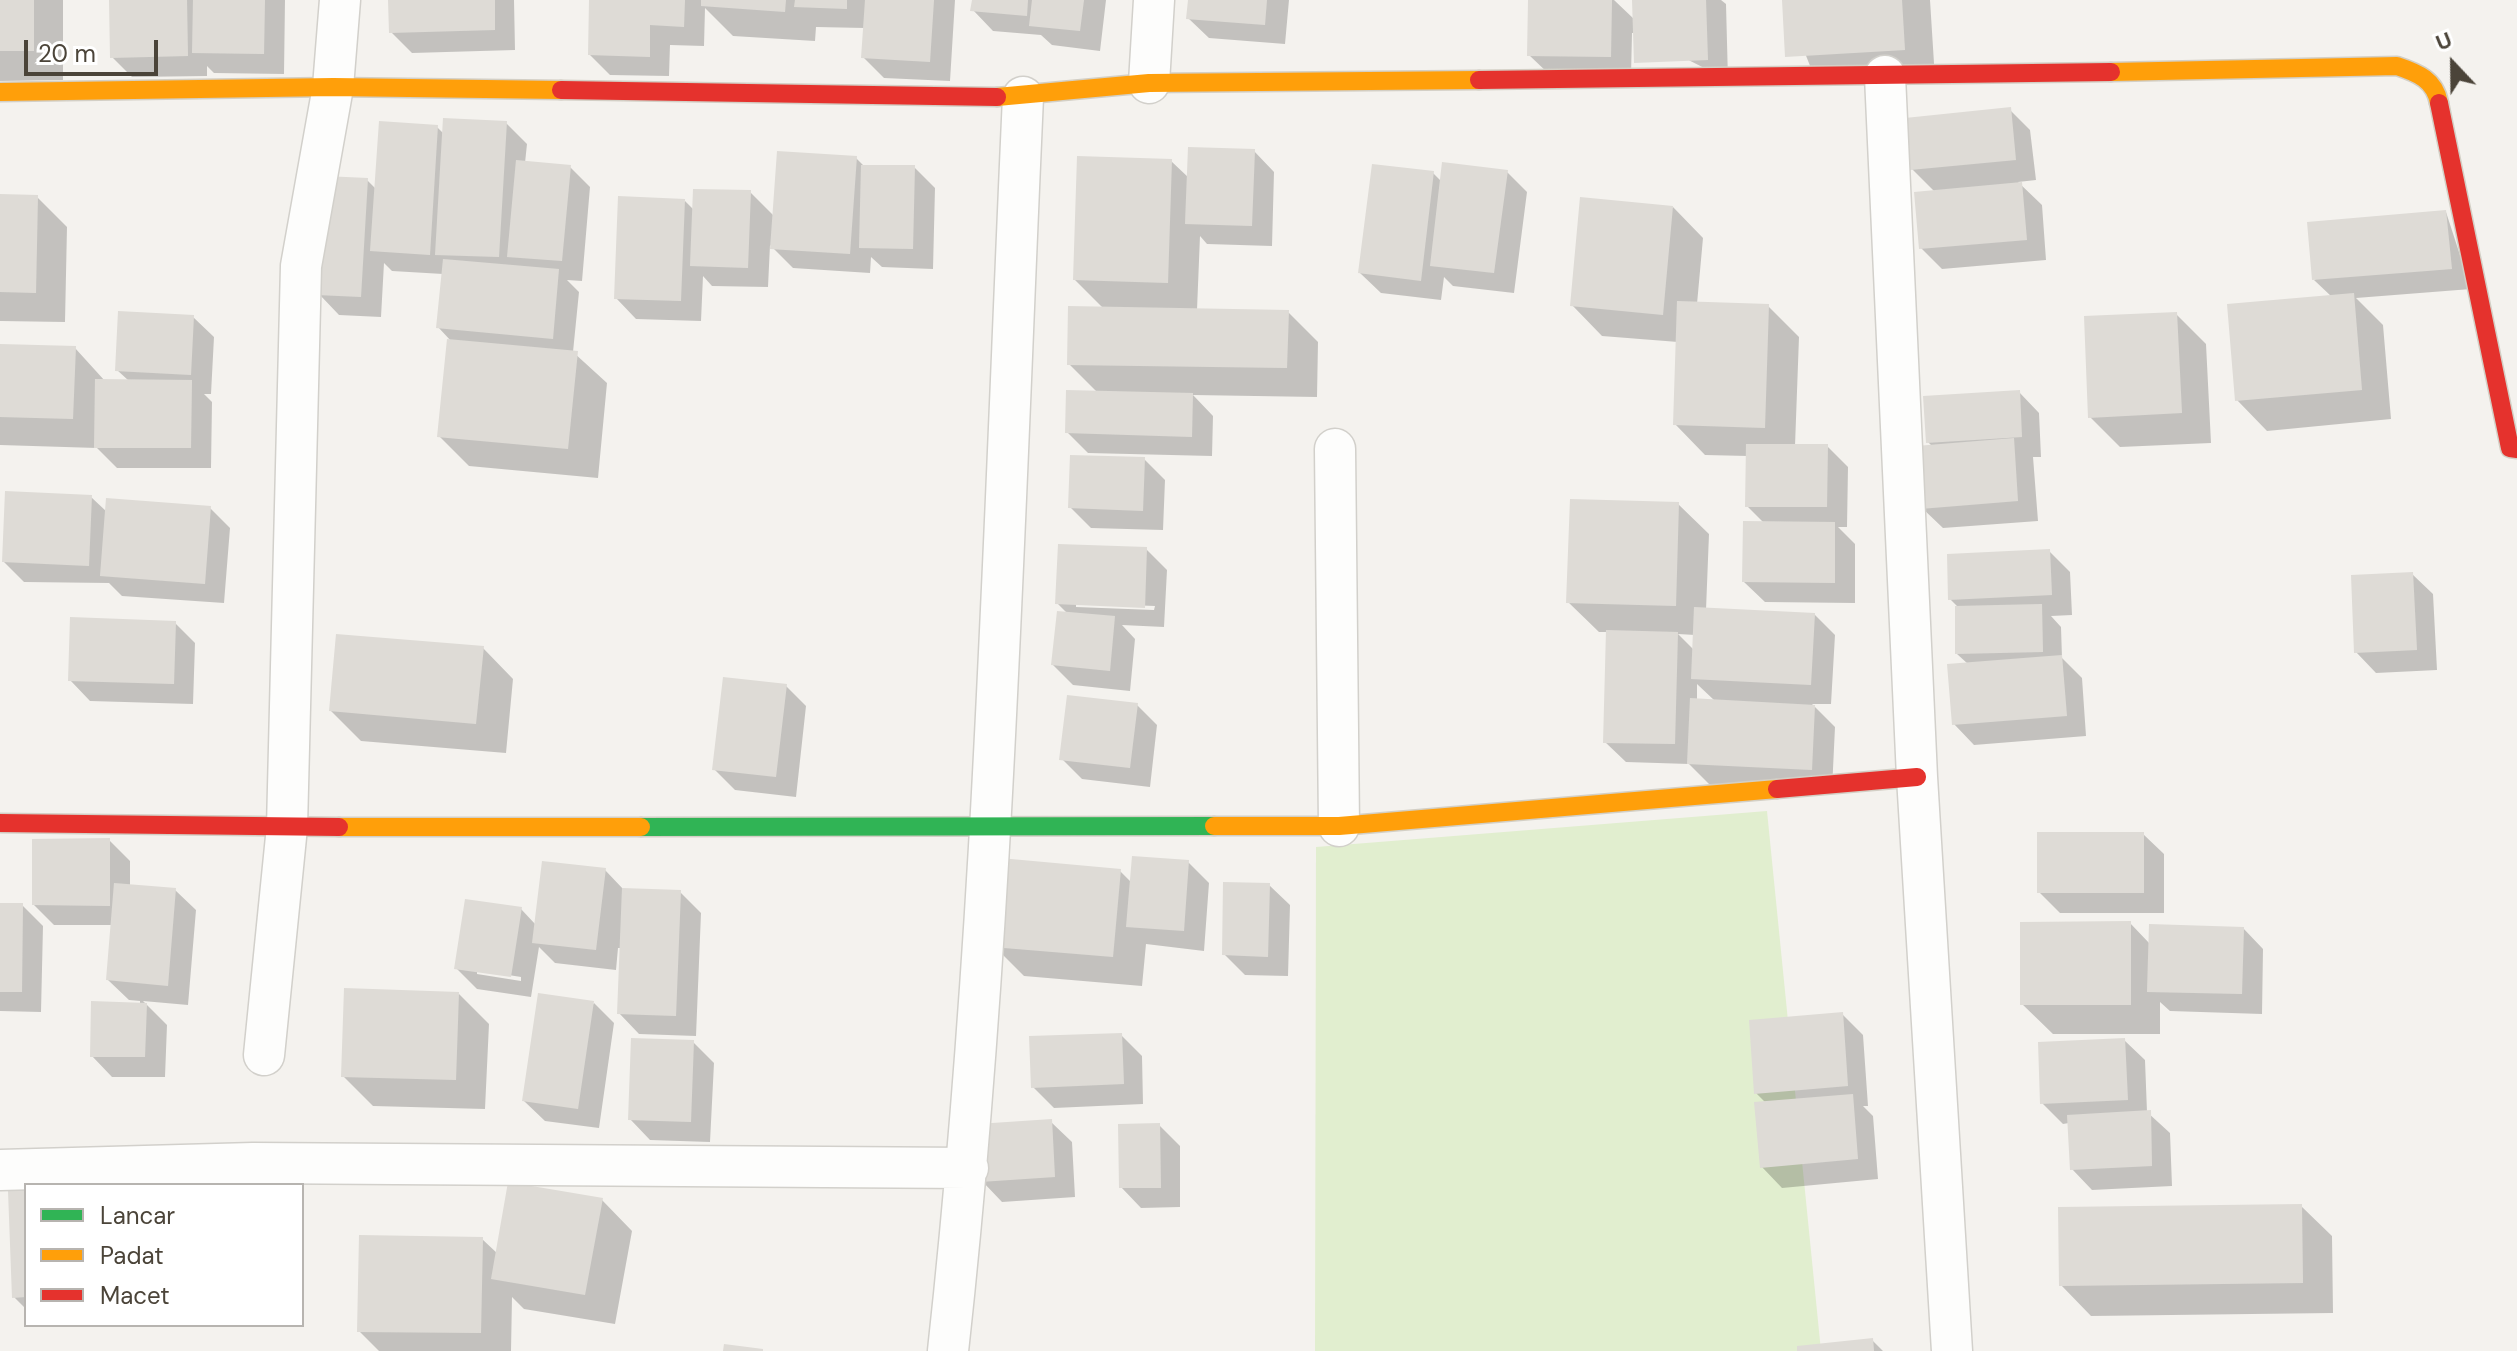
<!DOCTYPE html>
<html>
<head>
<meta charset="utf-8">
<style>
	body { margin:0 }
	#map { position:relative; width:2517px; height:1351px; overflow:hidden; background:#f4f2ee; font-family:"DM Sans",sans-serif }
	canvas { display:block }
	.legend { position:absolute; left:24px; top:1183px; width:280px; height:144px; box-sizing:border-box; background:#fff; border:2px solid #b7b4b0; margin:0; padding:10px 14px; list-style:none; font-size:24px; color:#4b4439 }
	.legend li { display:flex; align-items:center; gap:16px; height:40px }
	.legend b { width:40px; border:2px solid #b7b4b0 }
	.north { position:absolute; left:2413px; top:24px; width:80px; height:80px; -webkit-text-stroke:6px #fff; paint-order:stroke; rotate:338deg; font-size:22px; font-weight:700; line-height:32px; text-align:center; color:#4b4439 }
	.north::after { content:''; display:block; margin:auto; width:28px; height:36px; background:#4b4439; clip-path:polygon(50% 0,100% 100%,50% 72%,0 100%) }
	.scale { position:absolute; left:24px; top:40px; width:134px; height:36px; box-sizing:border-box; border:4px solid #4b4439; border-top:0; padding-left:10px; font-size:24px; line-height:28px; white-space:nowrap; color:#4b4439; -webkit-text-stroke:6px #fff; paint-order:stroke }
</style>
</head>
<body>
<div id="map">
<canvas width="2517" height="1351"></canvas>
<ul class="legend">
<li><b style="height:10px;background:#30b455"></b>Lancar</li>
<li><b style="height:10px;background:#ff9f0a"></b>Padat</li>
<li><b style="height:10px;background:#e5322d"></b>Macet</li>
</ul>
<div class="north">U</div>
<div class="scale">20 m</div>
</div>
<script>
const ctx = document.querySelector('canvas').getContext('2d');
ctx.lineJoin = 'round';
function fill(path, color) {
  ctx.fillStyle = color;
  ctx.fill(path, 'evenodd');
}
function trace(path, color, width, dash) {
  ctx.strokeStyle = color;
  ctx.lineWidth = width;
  ctx.lineCap = dash ? 'butt' : 'round';
  ctx.setLineDash(dash || []);
  ctx.stroke(path);
}
fill(new Path2D(`
	M1767 811 1821 1351H1315L1316 847Z`), '#e1eecf');
fill(new Path2D(`
	M0 0H63V80L0 81Z
	M111 0H285L284 74 214 73 207 66V76L132 77 112 57Z
	M390 0H514L515 50 412 53 391 32Z
	M591 0H955L950 81 884 78 863 57 865 28 816 27 815 41 733 36 705 8 704 46 670 45 669 76 610 75 590 55Z
	M974 0H1106L1100 51 1052 45 1041 35 993 31 973 10Z
	M1190 0H1289L1285 44 1209 38 1188 18Z
	M1530 0H1614L1635 20 1634 0H1721L1726 4 1728 80 1635 33H1632L1631 76 1550 75 1529 55Z
	M1784 0H1930L1935 79 1818 86Z
	M2010 110 2030 130 2036 180 2018 182 2042 205 2046 260 1942 269 1921 248 1935 192 1912 169Z
	M506 123 527 144 525 163 570 167 590 187 582 281 567 280 579 292 573 352 607 383 598 478 469 466 439 436 451 341 438 327 443 274 392 271 384 263 381 317 339 315 319 294 367 180 376 189 437 127 444 134Z
	M1254 151 1274 172 1272 246 1207 244 1200 236 1197 310 1288 312 1318 342 1317 397 1193 395 1213 416 1212 456 1088 453 1067 432 1098 393 1069 364 1104 309 1075 280 1171 161 1189 178Z
	M856 158 865 167H914L935 188 933 269 882 267 871 257 870 273 793 268 770 245 768 287 712 286 703 276 701 321 636 319 616 298 685 201 694 210 750 192 774 216Z
	M1507 172 1527 192 1514 293 1453 286 1444 277 1441 300 1381 293 1360 273 1433 173 1442 182Z
	M0 196 37 197 67 227 65 322 0 321Z
	M1673 207 1703 238 1697 304 1768 306 1799 337 1795 446H1827L1848 467 1847 527H1838L1855 544V603L1765 602 1744 582 1764 523 1747 506 1748 456 1705 455 1675 424 1678 342 1602 336 1572 305Z
	M2446 212 2471 289 2356 298 2383 325 2391 419 2267 431 2237 400 2332 297 2314 280Z
	M2176 314 2206 344 2211 443 2120 447 2090 417Z
	M193 317 214 337 211 394H204L212 402 211 468H117L97 448 0 445V346L75 348 105 381H129L117 370Z
	M2019 392 2039 413 2041 457H2033L2038 521 1943 528 1922 508 1933 447 1928 442Z
	M1144 459 1165 480 1163 530 1091 528 1070 507Z
	M91 497 107 512 210 508 230 528 224 603 122 596 109 583 24 582 4 562Z
	M1678 504 1709 534 1706 610 1814 614 1835 635 1831 704H1812L1835 727 1832 790 1709 784 1689 764 1626 762 1605 742 1608 632H1599L1568 602ZM1678 634 1695 635 1694 650ZM1697 684 1715 701 1697 700Z
	M1146 549 1167 570 1164 627 1122 625 1135 639 1130 691 1073 685 1053 665 1068 614 1057 603ZM1076 603 1155 606 1154 610 1076 607Z
	M2049 551 2070 572 2072 615 2051 616 2061 627 2062 658 2082 678 2086 736 1974 745 1954 724 1968 664 1957 654V606L1950 599Z
	M2412 574 2433 594 2437 670 2376 673 2356 652Z
	M175 623 195 643 193 704 90 701 70 680Z
	M483 648 513 679 506 753 361 741 331 711Z
	M786 686 806 706 796 797 735 790 715 770Z
	M1137 705 1157 725 1150 787 1082 779 1062 759Z
	M2143 834 2164 854V913H2060L2039 892Z
	M109 840 130 861V886L175 890 196 910 188 1005 143 1001 167 1025 165 1077H112L92 1056 140 1005V1001L129 1000 108 980 113 925H54L34 905Z
	M1188 862 1209 883 1204 951 1146 944 1142 986 1024 976 994 946 1120 871 1132 883Z
	M605 870 624 890 680 892 701 913 696 1036 639 1034 619 1013 622 948H618L616 970 555 963 539 947 531 997 477 989 456 968 521 909 536 925ZM477 970 521 977V981L477 974Z
	M1269 885 1290 905 1288 976 1245 975 1224 954Z
	M0 905H22L43 926 41 1012 0 1011Z
	M2130 923 2150 944 2243 928 2263 949 2262 1014 2170 1011 2160 1002V1034H2053L2022 1004Z
	M459 994 489 1024 485 1109 373 1106 343 1076Z
	M594 1003 614 1023 599 1128 545 1121 524 1101Z
	M1842 1014 1863 1035 1868 1106H1863L1873 1116 1878 1179 1782 1188 1762 1167 1766 1103 1756 1093Z
	M1121 1035 1142 1056 1143 1104 1054 1108 1033 1087Z
	M2124 1040 2145 1060 2147 1112 2170 1133 2172 1186 2092 1190 2072 1169 2069 1123 2063 1124 2042 1103Z
	M693 1042 714 1063 710 1142 650 1140 630 1119Z
	M1051 1122 1072 1142 1075 1197 1002 1202 982 1181Z
	M1159 1125 1180 1146V1207L1141 1208 1121 1187Z
	M26 1192V1309L14 1297Z
	M602 1200 632 1231 615 1324 524 1309 512 1297 511 1351H379L359 1331 482 1239 498 1254Z
	M2301 1206 2332 1236 2333 1313 2091 1316 2061 1285Z
	M42 1325H99L44 1327Z
	M1872 1340 1883 1351H1799Z`), '#0003');
fill(new Path2D(`
	M0 0H34V51H0Z
	M109 0H187L188 56 110 58Z
	M193 0H265L264 54 192 53Z
	M388 0H495V30L389 33Z
	M589 0H685L684 27 650 25V57L588 55Z
	M701 0H786L785 12 701 6Z
	M795 0H847V9L794 7Z
	M865 0H934L930 62 861 58Z
	M972 0H1028L1027 16 970 11Z
	M1032 0H1084L1080 31 1029 26Z
	M1188 0H1267L1265 25 1186 19Z
	M1528 0H1612L1611 57 1527 56Z
	M1632 0H1706L1708 60 1634 63Z
	M1782 0H1902L1905 50 1785 57Z
	M2011 107 2016 160 1910 170 1905 118Z
	M443 118 507 121 499 257 435 255Z
	M379 121 438 125 430 255 370 251Z
	M1188 147 1255 149 1252 226 1185 224Z
	M777 151 857 156 850 254 770 249Z
	M1077 156 1172 159 1168 283 1073 280Z
	M516 160 571 165 562 261 507 257Z
	M1442 162 1508 170 1494 273 1430 266Z
	M1372 164 1434 171 1421 281 1358 273Z
	M861 165H915L913 249 859 248Z
	M324 176 368 178 361 297 317 295Z
	M2022 182 2027 240 1919 249 1914 192Z
	M693 189 751 190 748 268 690 266Z
	M0 194 38 195 36 293 0 292Z
	M618 196 685 199 681 301 614 299Z
	M1580 197 1673 206 1663 315 1570 306Z
	M2446 210 2452 269 2312 280 2307 222Z
	M443 259 559 269 553 339 436 328Z
	M2354 293 2362 390 2235 401 2227 304Z
	M1677 301 1769 304 1765 428 1673 425Z
	M1068 306 1289 310 1287 368 1067 365Z
	M118 311 194 315 191 375 115 371Z
	M2177 312 2182 413 2088 418 2084 316Z
	M447 339 578 351 568 449 437 437Z
	M0 344 76 346 73 419 0 417Z
	M95 379 192 380 191 448H94Z
	M1066 390 1193 393 1192 437 1065 433Z
	M2020 390 2022 437 1926 443 1923 396Z
	M2014 438 2018 501 1920 509 1916 446Z
	M1746 444H1828L1827 507H1745Z
	M1070 455 1145 457 1143 511 1068 508Z
	M5 491 92 495 89 566 2 562Z
	M106 498 211 506 205 584 100 576Z
	M1570 499 1679 502 1676 606 1566 603Z
	M1743 521 1835 522V583L1742 582Z
	M1058 544 1147 547 1145 608 1055 604Z
	M2050 549 2052 595 1948 600 1947 554Z
	M2413 572 2417 650 2354 653 2351 575Z
	M2042 604 2043 652 1955 654V606Z
	M1694 607 1815 613 1811 685 1691 679Z
	M1057 611 1115 616 1110 671 1051 665Z
	M70 617 176 621 174 684 68 681Z
	M1606 630 1678 632 1675 744 1603 743Z
	M336 634 484 646 476 724 329 711Z
	M2062 655 2067 716 1952 725 1947 664Z
	M723 677 787 684 776 777 712 770Z
	M1067 695 1138 703 1130 768 1059 760Z
	M1690 698 1815 705 1812 770 1687 764Z
	M2037 832H2144V893H2037Z
	M110 838V906L32 905V839Z
	M1132 856 1189 860 1184 931 1126 927Z
	M1000 858 1121 869 1113 957 992 947Z
	M542 861 606 868 596 950 532 943Z
	M1223 882 1270 883 1268 957 1222 955Z
	M114 883 176 888 168 986 106 980Z
	M622 888 681 890 676 1016 617 1014Z
	M465 899 522 907 511 977 454 969Z
	M0 903H23L22 992H0Z
	M2131 921V1005H2020V922Z
	M2149 924 2244 927 2242 994 2147 992Z
	M344 988 459 992 456 1080 341 1077Z
	M538 993 594 1001 578 1109 522 1101Z
	M91 1001 147 1003 145 1057H90Z
	M1843 1012 1848 1086 1754 1094 1749 1020Z
	M1122 1033 1124 1084 1031 1088 1029 1036Z
	M631 1038 694 1040 691 1122 628 1120Z
	M2125 1038 2128 1100 2040 1104 2038 1042Z
	M1853 1094 1858 1159 1760 1168 1754 1102Z
	M2151 1110 2152 1166 2070 1170 2067 1115Z
	M1052 1119 1055 1177 980 1182 977 1124Z
	M1160 1123 1161 1188H1119L1118 1124Z
	M508 1182 603 1198 585 1295 491 1279Z
	M26 1190V1297L12 1298 8 1191Z
	M2302 1204 2303 1283 2059 1286 2058 1207Z
	M359 1235 483 1237 481 1333 357 1332Z
	M1873 1338 1874 1351H1797V1346Z
	M724 1344 763 1349V1351H723Z`), '#dedbd6');
const street = new Path2D(`
	M1885 76 1917 777 1952 1351
	M1149 83 1154 0
	M1335 449 1339 826
	M264 1055 287 827 301 266 333 87 340 0
	M0 1170 253 1163 968 1168
	M948 1351C994 935 1004 515 1023 97`);
const fast = new Path2D(`
	M641 827 1214 826`);
const slow = new Path2D(`
	M2111 72 2397 66C2418 73 2435 80 2439 103
	M0 92 333 87 561 90
	M997 97 1149 83 1479 80
	M1214 826H1339L1777 789
	M339 827H641`);
const jam = new Path2D(`
	M1479 80 2111 72
	M561 90 997 97
	M2439 103 2510 448 2517 449
	M1777 789 1917 777
	M0 823 339 827`);
trace(street, '#d2d0cb', 43);
trace(fast, '#d3cfc5', 21);
trace(slow, '#d3cfc5', 21);
trace(jam, '#d3cfc5', 21);
trace(street, '#fdfdfc', 40);
trace(fast, '#30b455', 18);
trace(slow, '#ff9f0a', 18);
trace(jam, '#e5322d', 18);
</script>
</body>
</html>
